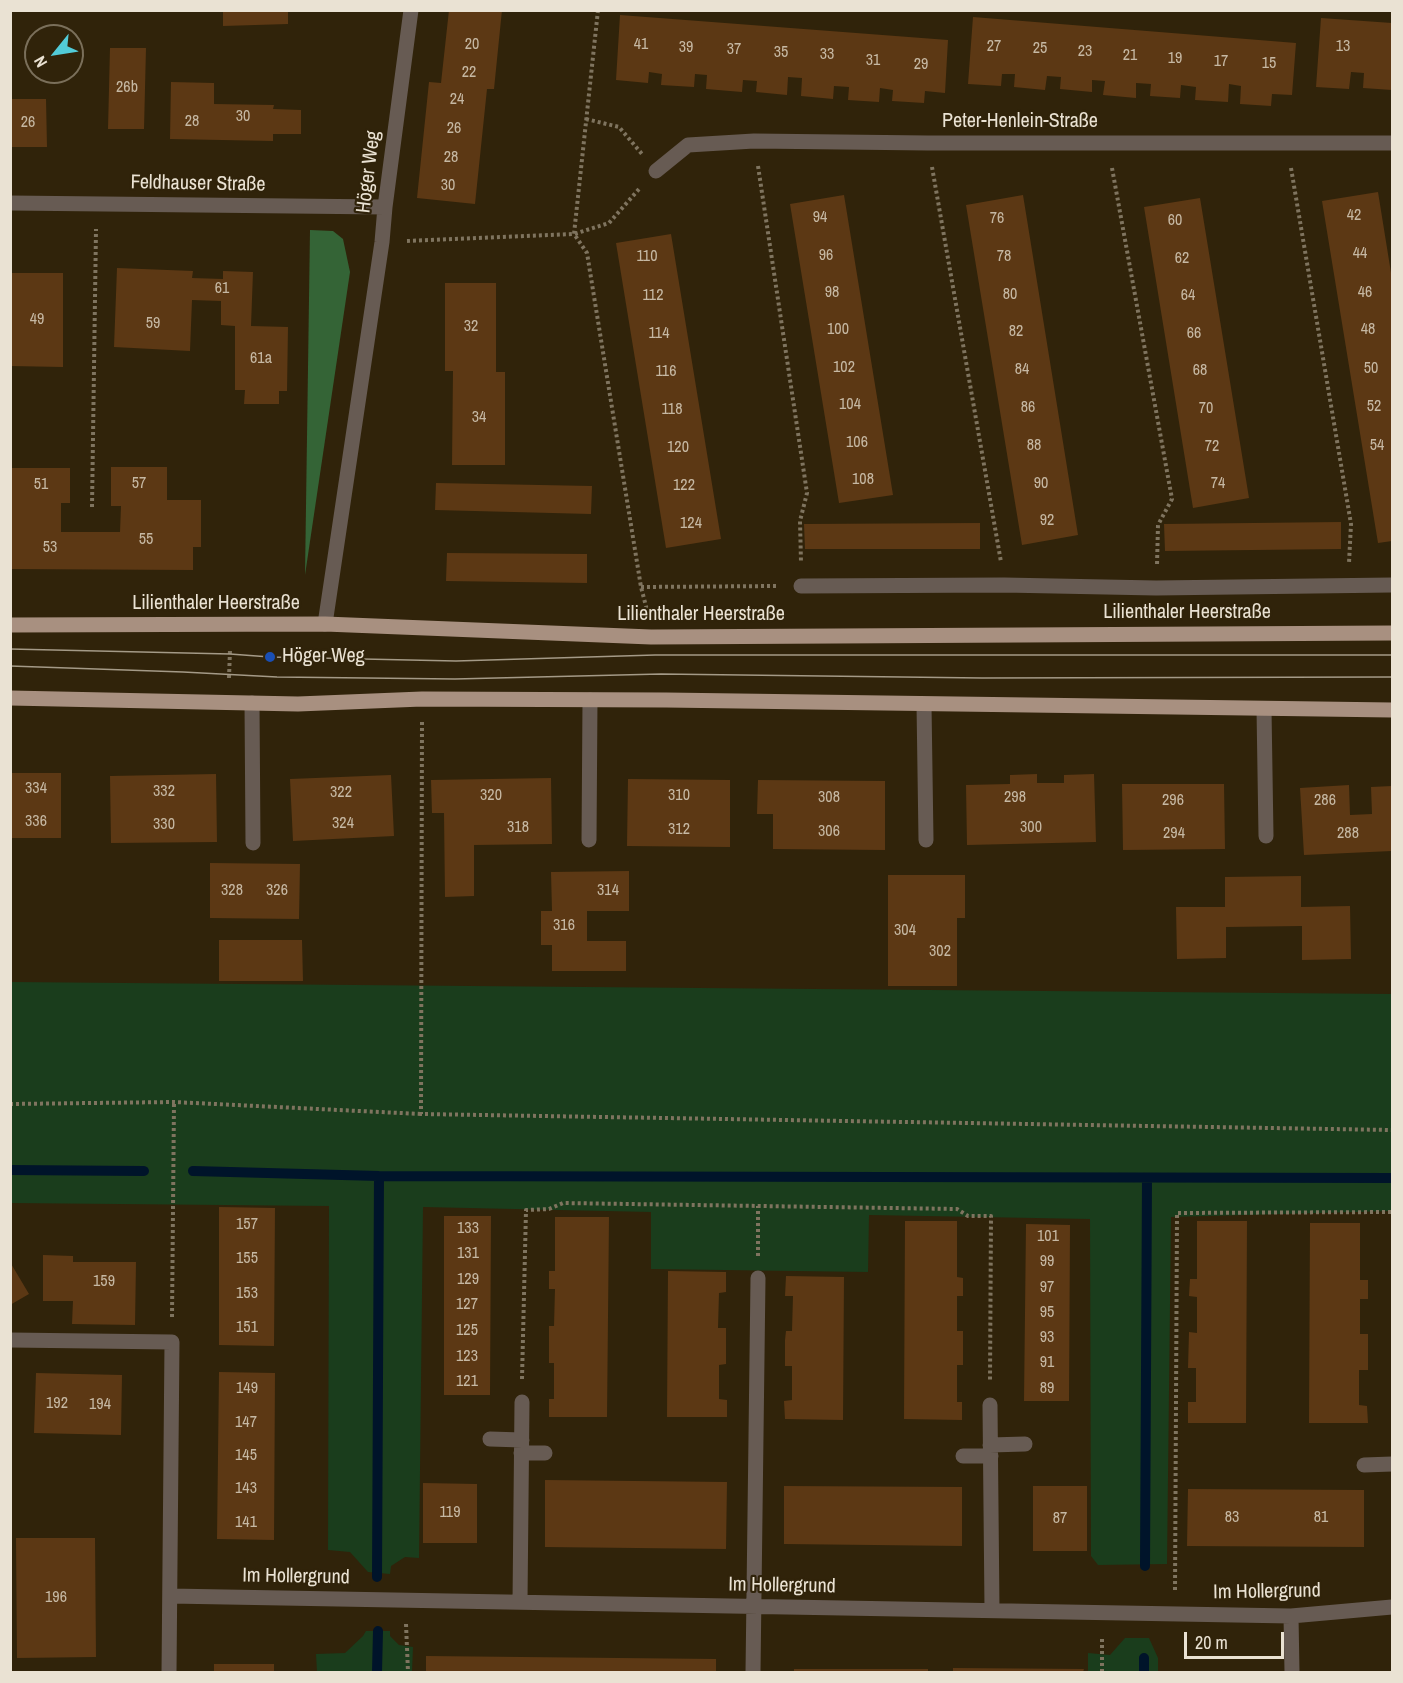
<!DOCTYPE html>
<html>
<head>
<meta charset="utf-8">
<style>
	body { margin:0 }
	#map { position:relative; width:1403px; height:1683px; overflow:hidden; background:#30230a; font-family:"Archivo Narrow",sans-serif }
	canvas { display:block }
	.frame { position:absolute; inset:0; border:12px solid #eae2d3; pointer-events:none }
	.north { position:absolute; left:24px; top:24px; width:60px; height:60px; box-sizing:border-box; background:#30230a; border:2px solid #7a6f5a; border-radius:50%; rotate:240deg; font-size:16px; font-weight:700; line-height:24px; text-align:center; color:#eae2d3 }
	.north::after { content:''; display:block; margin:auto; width:21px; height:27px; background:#52cbd8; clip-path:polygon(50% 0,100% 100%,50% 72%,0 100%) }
	.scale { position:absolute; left:1184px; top:1632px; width:100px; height:27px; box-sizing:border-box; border:3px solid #eae2d3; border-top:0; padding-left:8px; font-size:18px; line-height:21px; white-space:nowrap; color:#eae2d3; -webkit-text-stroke:4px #30230a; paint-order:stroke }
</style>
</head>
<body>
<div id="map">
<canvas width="1403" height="1683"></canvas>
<div class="frame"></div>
<div class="north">N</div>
<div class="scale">20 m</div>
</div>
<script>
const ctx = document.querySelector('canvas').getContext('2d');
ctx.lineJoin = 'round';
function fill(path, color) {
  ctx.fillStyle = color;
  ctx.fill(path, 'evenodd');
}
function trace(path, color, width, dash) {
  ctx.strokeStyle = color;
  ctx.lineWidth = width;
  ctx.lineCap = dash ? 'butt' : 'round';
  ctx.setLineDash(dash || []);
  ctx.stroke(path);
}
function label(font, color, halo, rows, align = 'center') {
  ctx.font = font + ' "Archivo Narrow",sans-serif';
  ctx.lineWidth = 4.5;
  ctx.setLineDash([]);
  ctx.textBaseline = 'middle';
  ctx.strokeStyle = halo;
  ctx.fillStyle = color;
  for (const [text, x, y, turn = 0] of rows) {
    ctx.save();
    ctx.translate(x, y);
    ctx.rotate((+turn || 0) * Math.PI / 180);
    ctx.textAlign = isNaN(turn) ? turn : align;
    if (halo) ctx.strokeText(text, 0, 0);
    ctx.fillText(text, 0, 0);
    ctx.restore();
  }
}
fill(new Path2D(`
	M11 982 1392 994V1211L1171 1217 1167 1564 1098 1565 1091 1556 1090 1219 869 1215 868 1272 651 1269V1212L423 1207 419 1558 405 1557 391 1566 390 1574 368 1572 350 1552 328 1550 329 1206 11 1203Z
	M366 1631H390V1636L399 1645 413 1647 412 1672H317L316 1654 345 1653 363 1636Z
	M1125 1638H1149L1158 1658V1672H1088V1653L1110 1655Z`), '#1a3d1c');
fill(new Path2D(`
	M310 230 333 231 343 239 350 272 305 575Z`), '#346436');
trace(new Path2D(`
	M10 1170 144 1171
	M193 1171 379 1176 1392 1178
	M1145 1566 1147 1178
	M377 1577 379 1176
	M377 1672 378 1631
	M1144 1672V1658`), '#00142a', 10);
fill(new Path2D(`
	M223 10H288V24L223 26Z
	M449 10H502L494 89H487L475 204 417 198 429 82 441 83Z
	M620 15 948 40 945 93 925 91 924 103 892 101 893 90 880 88 879 102 848 100 849 87 834 86 833 99 801 96 802 78 788 77 787 95 756 92 757 81 743 80 742 92 706 89 707 75 695 74 694 87 661 85 662 74 649 72 648 83 616 80Z
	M973 17 1296 43 1292 95 1272 94 1271 106 1240 104 1241 86 1229 84 1228 102 1195 100 1196 87 1181 85 1180 98 1150 96 1151 84 1136 83V98L1103 95 1105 81 1092 80V92L1060 89 1061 77 1047 76 1045 90 1014 87 1015 74H1002L1001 86 968 84Z
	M1321 18 1392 23V90L1363 88 1364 73 1351 72 1349 89 1316 87Z
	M110 48H146L144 129H108Z
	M171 82 214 83V104L274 105 273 109 301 110V134H273V141L170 139Z
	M10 99H46L47 147H10Z
	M1378 192 1392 279V541L1378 543 1322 201Z
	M844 195 893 495 839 503 790 204Z
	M1023 195 1078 535 1022 545 966 205Z
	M1200 198 1249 498 1193 508 1144 207Z
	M671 234 721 539 666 548 616 243Z
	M117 268 193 271 192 278 223 279V271L253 272 251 326 288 327 287 391H279V404H244L245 390H235V326L221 325V301L192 300 190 351 114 347Z
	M10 273H63V367L10 366Z
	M445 283H496V372H505V465H452L453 371H445Z
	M111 467H167V500H201V547H193V570L11 569 12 468H70V503H61V532H120L121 506H111Z
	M436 483 592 486 591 514 435 510Z
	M1341 522V549L1165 551 1164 524Z
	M980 523V549H805L804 524Z
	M447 553 587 554V583L446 581Z
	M10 773H61V838H10Z
	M216 774 217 842 111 843 110 776Z
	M1037 774V783H1064V775L1094 774 1096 842 967 845 966 785 1010 784V775Z
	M391 775 394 836 293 841 290 779Z
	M551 778 552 844 474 845V896L445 897 444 813H432L431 780Z
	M628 779 730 780V847L627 846Z
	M758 780 885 781V850L773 849V814H757Z
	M1122 784H1224L1225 849 1123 850Z
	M1349 785 1350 815 1372 814 1371 787 1392 786V851L1304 855 1300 788Z
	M210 863 300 864 299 919 210 918Z
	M629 871V911H587V941H626V971H552V945H541V911H552L551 872Z
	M888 875H965V918H957V986H888Z
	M1301 876V907L1350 906 1351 959 1302 960V926L1226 927V958L1177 959 1176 907H1225V877Z
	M219 940H302L303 981H219Z
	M219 1207 275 1208 274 1346 219 1345Z
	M444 1216H491L490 1395H444Z
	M555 1217H609L607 1417H549V1399H554V1363H549V1326H554L555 1289H549V1271H555Z
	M905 1221H957V1277L963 1278V1296H957V1331H963V1365H957V1402H962V1420L904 1419Z
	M1197 1221H1247L1246 1423H1188V1402H1196V1368H1188L1189 1332 1197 1333V1297L1189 1296 1190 1279H1197Z
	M1310 1223H1360V1280H1368V1299H1360V1334H1368V1370H1359V1405L1367 1406 1368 1423H1309Z
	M1026 1224 1070 1225 1069 1401H1024Z
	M43 1255 73 1256V1262H136L135 1325 72 1324 73 1301H43Z
	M10 1262 29 1294 10 1305Z
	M668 1271 726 1272V1292L719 1293 718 1328H726V1364L719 1365V1399L727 1400V1417H667Z
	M786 1276 844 1277 843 1420 785 1419 784 1401 792 1400V1366H785V1340L786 1331H792L793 1296H785Z
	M219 1372 275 1373 274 1540 217 1539Z
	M36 1373 122 1375 121 1435 34 1433Z
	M545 1480 727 1482 726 1549 545 1547Z
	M423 1483 477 1484V1543H423Z
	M784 1486 962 1487V1546L784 1544Z
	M1033 1486H1087V1551H1033Z
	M1188 1489 1364 1490V1547L1187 1546Z
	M16 1538H95L96 1657 17 1658Z
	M426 1656 716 1659V1672H426Z
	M214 1664H274V1672H214Z
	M953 1668 1084 1669 1083 1672H953Z
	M794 1669H928V1672H794Z`), '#5c3814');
trace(new Path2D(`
	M598 10 574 234 587 253 641 587 648 614
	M586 119 619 127 642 154
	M758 166 807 493 800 521 801 562
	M932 167 1001 562
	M1112 168 1172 499 1158 525 1157 565
	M1291 168 1351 524 1349 563
	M407 241 574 234 609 223 640 188
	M92 507 96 229
	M641 587 778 586
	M229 678 230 650
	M422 722 421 1114 1392 1130
	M10 1104 174 1102 421 1114
	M758 1256V1206
	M172 1317 174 1102
	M522 1379 526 1210 549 1209 563 1203 957 1209 968 1216H991L990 1381
	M1175 1590 1177 1213 1392 1212
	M406 1624 408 1672
	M1102 1672V1637`), '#7f745f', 4, [3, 3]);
trace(new Path2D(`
	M656 171 688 145 754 141 928 143H1392
	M10 203 385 207
	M801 586 1004 585 1156 588 1392 585
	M325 624 382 242 385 207 411 10
	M252 703 253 843
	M924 704 926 840
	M1264 709 1266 836
	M589 840 590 700
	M10 1340 172 1342 169 1672
	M990 1405 992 1610
	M490 1439 522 1440
	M990 1445 1025 1444
	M521 1453H545
	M963 1456H991
	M1364 1465 1392 1464
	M170 1596 1291 1616 1392 1607
	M520 1602 522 1402
	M1291 1616 1292 1672
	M753 1672 758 1278`), '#675b53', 15);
trace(new Path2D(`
	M10 625 325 624 651 637 1392 633
	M10 698 298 704 422 699 666 700 1392 710`), '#a89080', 15);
trace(new Path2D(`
	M10 649 230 654 270 657 456 661 655 655H1392
	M10 666 183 672 277 677 455 679 661 674 982 678 1392 677`), '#a49a87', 1.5);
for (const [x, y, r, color] of [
	[270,657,6,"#1a4fb4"]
]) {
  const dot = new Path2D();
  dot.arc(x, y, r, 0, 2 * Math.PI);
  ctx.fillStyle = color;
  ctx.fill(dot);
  trace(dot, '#30230a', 2);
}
label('16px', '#c6b8a3', null, [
	["20",472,45],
	["41",641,45],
	["27",994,47],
	["13",1343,47],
	["39",686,48],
	["25",1040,49],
	["37",734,50],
	["23",1085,52],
	["35",781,53],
	["33",827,55],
	["21",1130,56],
	["19",1175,59],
	["31",873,61],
	["17",1221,62],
	["15",1269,64],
	["29",921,65],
	["22",469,73],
	["26b",127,88],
	["24",457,100],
	["30",243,117],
	["28",192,122],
	["26",28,123],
	["26",454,129],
	["28",451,158],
	["30",448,186],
	["42",1354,216],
	["94",820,218],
	["76",997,219],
	["60",1175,221],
	["44",1360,254],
	["96",826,256],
	["110",647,257],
	["78",1004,257],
	["62",1182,259],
	["61",222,289],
	["98",832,293],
	["46",1365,293],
	["80",1010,295],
	["112",653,296],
	["64",1188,296],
	["49",37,320],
	["59",153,324],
	["32",471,327],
	["100",838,330],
	["48",1368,330],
	["82",1016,332],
	["114",659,334],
	["66",1194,334],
	["61a",261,359],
	["102",844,368],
	["50",1371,369],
	["84",1022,370],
	["68",1200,371],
	["116",666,372],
	["104",850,405],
	["52",1374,407],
	["86",1028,408],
	["70",1206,409],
	["118",672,410],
	["34",479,418],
	["106",857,443],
	["88",1034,446],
	["54",1377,446],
	["72",1212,447],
	["120",678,448],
	["108",863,480],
	["57",139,484],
	["90",1041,484],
	["74",1218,484],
	["51",41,485],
	["122",684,486],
	["92",1047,521],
	["124",691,524],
	["55",146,540],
	["53",50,548],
	["334",36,789],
	["332",164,792],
	["322",341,793],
	["320",491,796],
	["310",679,796],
	["308",829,798],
	["298",1015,798],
	["296",1173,801],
	["286",1325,801],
	["336",36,822],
	["324",343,824],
	["330",164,825],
	["318",518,828],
	["300",1031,828],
	["312",679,830],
	["306",829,832],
	["294",1174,834],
	["288",1348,834],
	["328",232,891],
	["326",277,891],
	["314",608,891],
	["316",564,926],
	["304",905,931],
	["302",940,952],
	["157",247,1225],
	["133",468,1229],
	["101",1048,1237],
	["131",468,1254],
	["155",247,1259],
	["99",1047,1262],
	["129",468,1280],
	["159",104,1282],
	["97",1047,1288],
	["153",247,1294],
	["127",467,1305],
	["95",1047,1313],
	["151",247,1328],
	["125",467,1331],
	["93",1047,1338],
	["123",467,1357],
	["91",1047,1363],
	["121",467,1382],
	["149",247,1389],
	["89",1047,1389],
	["192",57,1404],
	["194",100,1405],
	["147",246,1423],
	["145",246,1456],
	["143",246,1489],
	["119",450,1513],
	["83",1232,1518],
	["81",1321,1518],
	["87",1060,1519],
	["141",246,1523],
	["196",56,1598]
]);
label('20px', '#eae2d3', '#30230a', [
	["Peter-Henlein-Straße",1020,122],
	["Höger Weg",369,172,-83],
	["Feldhauser Straße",198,184,1],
	["Lilienthaler Heerstraße",216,604],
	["Lilienthaler Heerstraße",1187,613],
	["Lilienthaler Heerstraße",701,615],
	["Im Hollergrund",296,1577,1],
	["Im Hollergrund",782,1586,1],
	["Im Hollergrund",1267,1592,-1]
]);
label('20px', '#eae2d3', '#30230a', [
	["Höger Weg",282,657]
], 'left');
</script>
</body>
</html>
